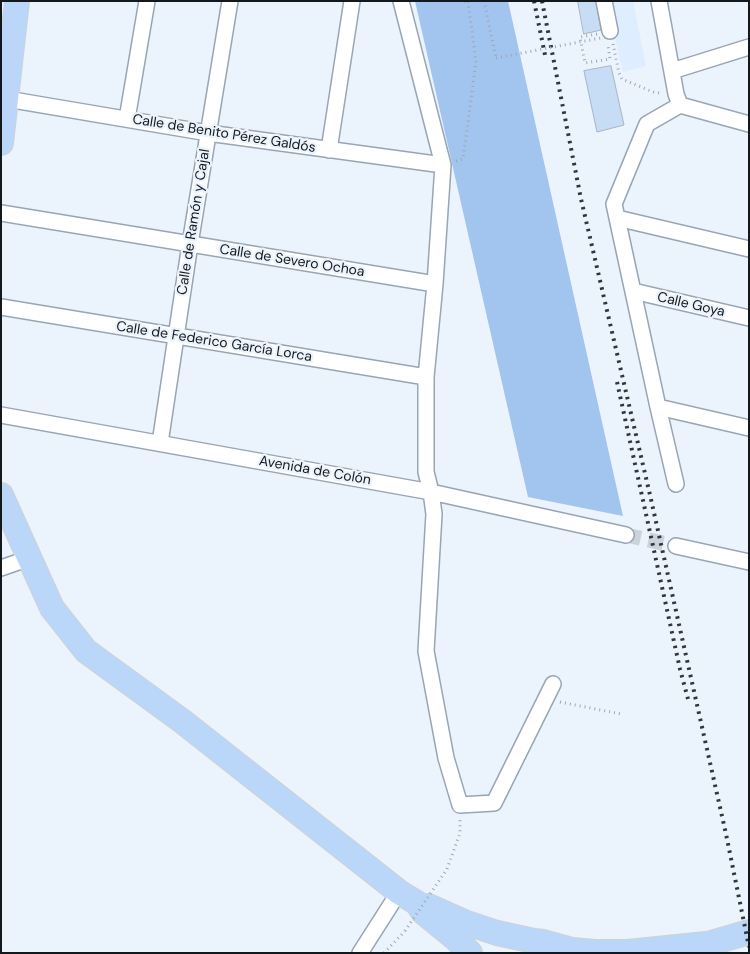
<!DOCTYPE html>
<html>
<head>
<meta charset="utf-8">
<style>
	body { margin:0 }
	#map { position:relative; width:750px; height:954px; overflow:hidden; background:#ebf3fd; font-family:"DM Sans",sans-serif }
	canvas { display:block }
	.frame { position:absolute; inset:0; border:2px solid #13181d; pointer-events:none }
</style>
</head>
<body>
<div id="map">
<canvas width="750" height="954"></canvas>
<div class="frame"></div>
</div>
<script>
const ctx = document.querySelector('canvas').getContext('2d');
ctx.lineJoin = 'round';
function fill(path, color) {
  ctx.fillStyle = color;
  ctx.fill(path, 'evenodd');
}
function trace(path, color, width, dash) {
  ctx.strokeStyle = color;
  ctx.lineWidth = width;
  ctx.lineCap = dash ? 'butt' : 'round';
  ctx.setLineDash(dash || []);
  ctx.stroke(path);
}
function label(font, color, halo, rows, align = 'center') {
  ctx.font = font + ' "DM Sans",sans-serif';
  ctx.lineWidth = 4.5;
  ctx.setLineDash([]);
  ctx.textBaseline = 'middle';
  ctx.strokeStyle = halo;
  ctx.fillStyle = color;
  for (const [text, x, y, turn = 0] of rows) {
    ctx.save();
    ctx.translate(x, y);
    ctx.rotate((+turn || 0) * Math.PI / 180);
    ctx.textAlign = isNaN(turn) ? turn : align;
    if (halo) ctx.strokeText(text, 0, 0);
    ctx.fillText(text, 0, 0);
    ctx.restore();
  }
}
fill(new Path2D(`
	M606 1H633L646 66 623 72Z`), '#deedff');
fill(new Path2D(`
	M415 1H508L623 516 528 497Z`), '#a1c5ee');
const building = new Path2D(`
	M578 1H596L601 30 584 34Z
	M611 66 624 125 597 132 584 71Z`);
fill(building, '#c7ddf6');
trace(building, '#a6b4c3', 1);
trace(new Path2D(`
	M626 535 676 546`), '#cbd2db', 15, [15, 8]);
const street = new Path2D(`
	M401 1 443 165 435 284 426 377V472L431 492 434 514 426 651 446 758 460 805 494 803 553 684
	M604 1 610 31
	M659 1 676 94 680 105
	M672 71 749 47
	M1 98 208 133 443 165
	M127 119 147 1
	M329 150 352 1
	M1 213 435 284
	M617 218 749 249
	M633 291 749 318
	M1 307 426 377
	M658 407 749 428
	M1 415 431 492 626 535
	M160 443 190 244 230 1
	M676 484 658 407 614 204 647 124 680 105 749 124
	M676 546 749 562
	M1 568 30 558
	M360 953 399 892`);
const primary = new Path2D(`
	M1 143 17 1
	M1 495 52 608 86 651 182 721 399 892 417 903 423 912 456 939 470 953
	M428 906 464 922 497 933 534 941 543 942 572 950 595 952H628L706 944
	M691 949 749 932`);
trace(street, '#98a5b4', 18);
trace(primary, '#d0d1d2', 26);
trace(new Path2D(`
	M459 1 467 2
	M484 1 496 58
	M597 34 580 37 585 63 610 59 608 45
	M613 44 619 73 622 79 653 92 661 93
	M456 161 463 159 476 62 468 1
	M560 702 621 714
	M447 869 460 833V818
	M384 953 405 931`), '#a0a7af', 3, [1, 4]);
trace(street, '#fff', 15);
trace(primary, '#bad7fa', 24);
trace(new Path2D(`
	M534 1 545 55
	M542 1 581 199 650 495 726 834 749 947
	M617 382 680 669 688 699`), '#30363c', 4, [2.5, 5]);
trace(new Path2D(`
	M496 58 606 37
	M405 931 447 869`), '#a0a7af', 3, [1, 4]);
label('14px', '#13181d', '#ebf3fd', [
	["Calle de Benito Pérez Galdós",224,134,9],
	["Calle de Ramón y Cajal",194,222,-81],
	["Calle de Severo Ochoa",292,261,9],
	["Calle Goya",691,305,13],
	["Calle de Federico García Lorca",214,342,9],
	["Avenida de Colón",315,471,10]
]);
</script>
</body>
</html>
